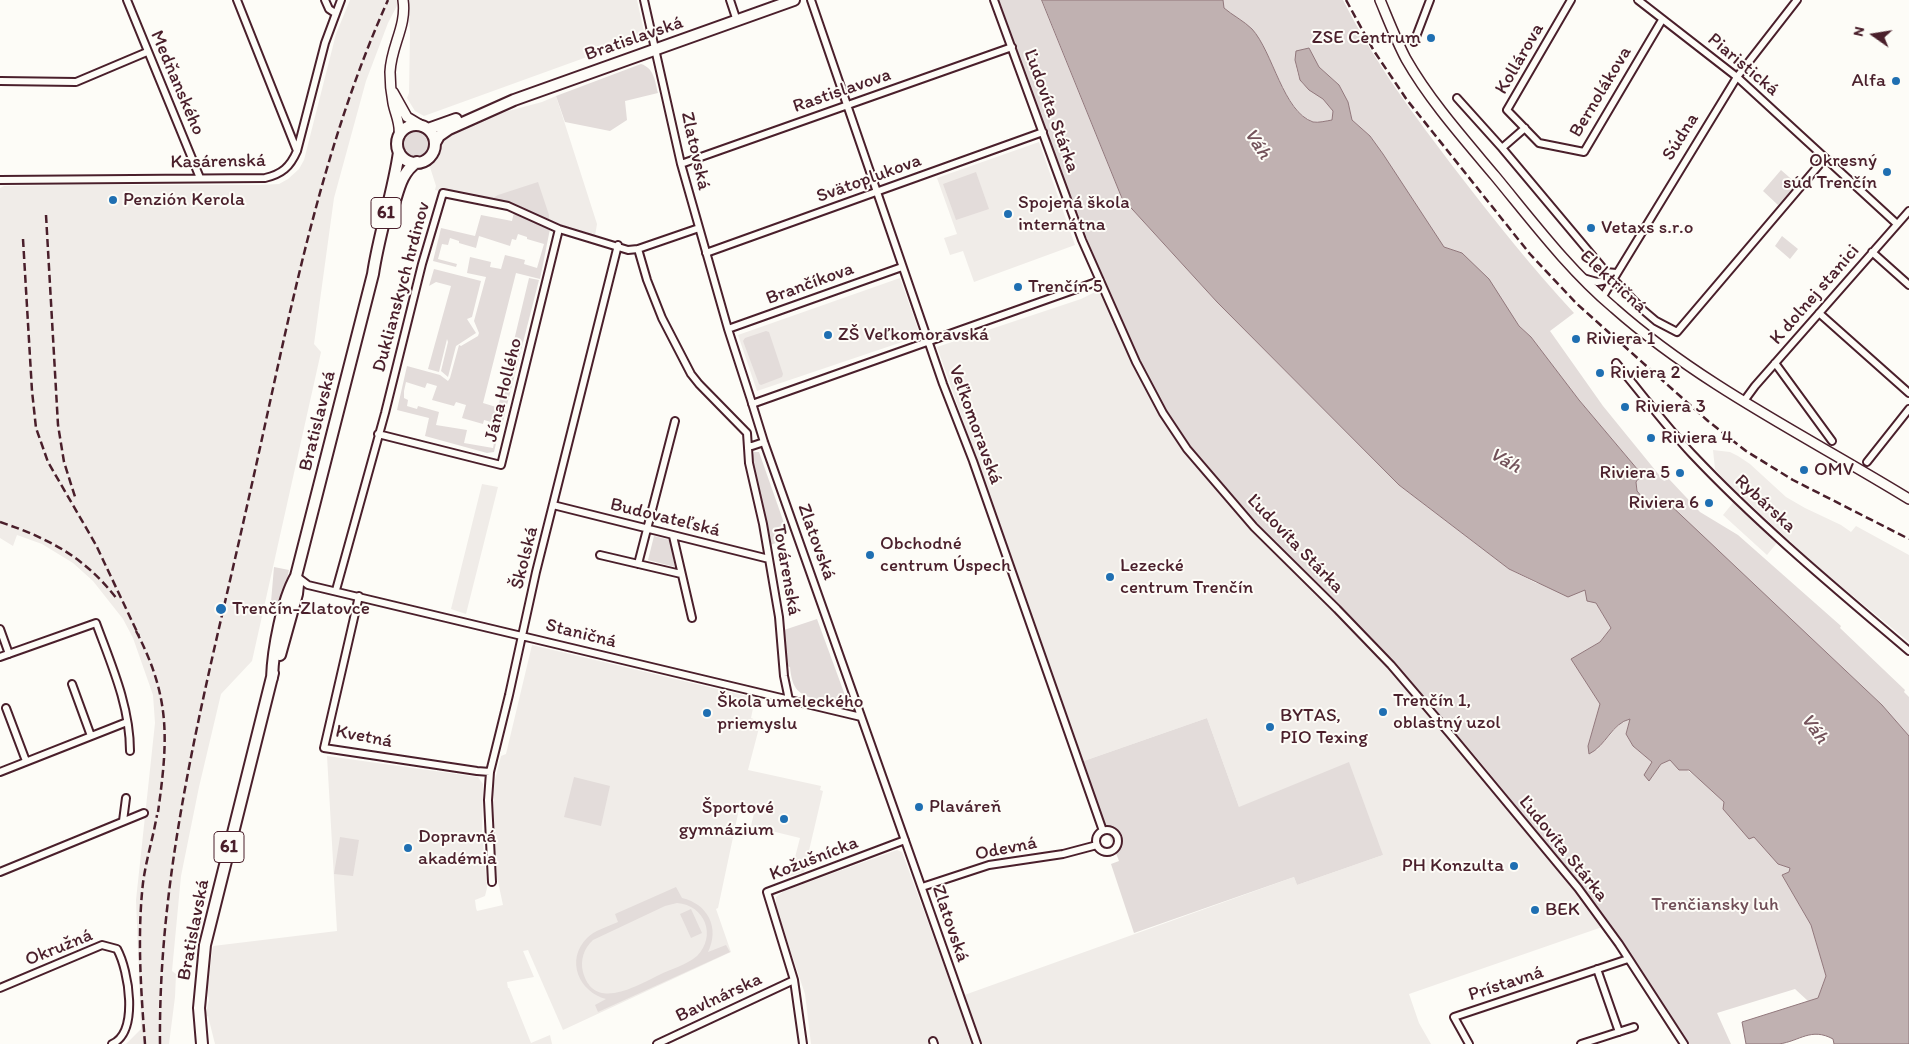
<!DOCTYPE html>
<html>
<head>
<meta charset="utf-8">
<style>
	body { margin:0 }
	#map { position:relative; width:1909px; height:1044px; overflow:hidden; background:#fdfcf7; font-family:Itim,sans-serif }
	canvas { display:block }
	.north { position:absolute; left:1849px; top:10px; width:50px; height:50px; -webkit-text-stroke:4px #fdfcf7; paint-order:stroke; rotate:283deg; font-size:14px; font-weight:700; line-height:20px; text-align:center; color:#4a1f2b }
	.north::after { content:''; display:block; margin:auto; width:18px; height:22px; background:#4a1f2b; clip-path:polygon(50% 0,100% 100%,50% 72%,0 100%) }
</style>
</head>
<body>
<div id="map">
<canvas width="1909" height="1044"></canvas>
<div class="north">N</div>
</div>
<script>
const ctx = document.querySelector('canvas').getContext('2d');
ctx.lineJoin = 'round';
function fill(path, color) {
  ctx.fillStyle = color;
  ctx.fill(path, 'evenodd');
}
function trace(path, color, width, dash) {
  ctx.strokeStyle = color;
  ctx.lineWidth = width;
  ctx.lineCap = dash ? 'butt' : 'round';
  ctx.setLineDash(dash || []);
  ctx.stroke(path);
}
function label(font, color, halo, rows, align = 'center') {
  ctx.font = font + ' Itim,sans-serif';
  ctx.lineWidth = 4;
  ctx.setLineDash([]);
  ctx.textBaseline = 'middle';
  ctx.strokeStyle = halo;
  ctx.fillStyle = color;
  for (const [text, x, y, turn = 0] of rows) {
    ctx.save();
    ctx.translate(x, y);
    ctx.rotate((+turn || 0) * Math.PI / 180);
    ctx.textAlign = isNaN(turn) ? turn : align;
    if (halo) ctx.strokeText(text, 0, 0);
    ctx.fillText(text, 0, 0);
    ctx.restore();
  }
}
fill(new Path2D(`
	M350 0H400L388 23 366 81 334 198 314 344 321 352 252 661 221 694 199 787 181 876 172 971 176 974 175 997 169 1044H126L141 1029 136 900 155 723 153 695 133 638 123 619 93 581 73 563 42 544 17 535 13 546 0 538V188L4 186 76 185H259L279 184 288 179 299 169 304 160 336 34Z
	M407 0H637L645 36 424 116 415 111 407 98 409 93 410 32Z
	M556 96 597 224 595 236 565 229 549 223 519 206 435 190 436 186 429 164 444 140 457 131 501 113 542 102Z
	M1039 142 1075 245 974 282 963 251 950 255 944 238 957 234 937 178Z
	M900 278 918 329V334L914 338 757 391 738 335Z
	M1107 286 1137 357 1166 410 1212 475 1248 515 1351 617 1422 696 1522 814 1608 925 1409 994 1419 1023 1431 1044H811L805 994 776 907V897L784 891 897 850 902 852 956 998 1294 877 1297 885 1383 855 1239 807 1207 718 1081 762 1049 669 1050 668 937 347 1081 299Z
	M1713 450 1730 452 1738 456 1750 464 1786 497 1805 508 1841 525 1851 532 1856 526 1909 555V642L1820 569 1728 484 1715 469Z
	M482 484 498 487 466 614 451 609Z
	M1736 499 1780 539 1767 555 1723 515Z
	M532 645 755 698 751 718 756 720 754 727 759 728 748 770 821 786 820 790 823 791 804 872 787 877 791 873 800 838 751 826 754 813 739 809 718 908 716 909 731 952 563 1030 528 950 523 951 534 977 507 982 508 988H509L531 1043 550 1035 552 1044H215L208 1016 205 1017 209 1000 207 990 213 946 337 931 327 756 478 777 483 784 482 832 487 888 485 896 475 900 476 908 477 911 503 905 497 877 494 849 493 788 501 756 506 754Z`), '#f0ece8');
fill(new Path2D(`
	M999 0H1042L1122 198 1217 302 1399 485 1509 569 1536 583 1586 590 1596 603 1611 628 1600 642 1571 659 1600 704 1588 746 1597 750 1622 721 1630 718 1626 734 1633 746 1652 762 1649 780 1661 764 1670 760C1715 783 1745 827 1778 864L1790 868 1789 872 1782 875 1811 925 1826 976 1818 998 1808 1001 1795 989 1717 1013 1731 1044H1682L1600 926 1608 925C1529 818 1443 713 1351 618 1295 559 1233 507 1186 440 1152 392 1129 339 1106 285 1067 192 1034 96 999 0Z
	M1223 0H1343C1376 65 1414 115 1458 173 1495 221 1533 269 1574 313L1550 331 1603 406 1664 481 1669 479 1700 512 1738 535 1841 626 1840 628 1905 690 1904 692 1909 697V736L1882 705 1665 501 1661 500 1654 504 1647 503 1637 491 1636 482 1638 479 1643 478 1638 470 1579 400 1531 337 1519 326 1462 253 1444 247 1383 154 1370 136 1352 120 1348 102 1339 85 1319 67 1309 48 1295 60C1299 88 1304 83 1322 98 1326 102 1330 107 1333 111L1332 120C1326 121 1318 123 1313 122 1284 113 1272 51 1252 29 1244 21 1232 14 1223 8Z
	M641 64C654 68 655 81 658 93L625 101 627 120 610 131 565 122 556 96Z
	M403 143a13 13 0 1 1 26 0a13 13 0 1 1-26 0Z
	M1781 170 1797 184 1778 205 1763 191Z
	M976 172 989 209 956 220 943 184Z
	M538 182 549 215V223L519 206 491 200 492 198 438 190 493 197V198L498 195Z
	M514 212 550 229 540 279 516 273 483 403 506 410 502 425 484 420 483 424 462 418 466 405 456 402 454 406 432 400 437 386 427 383 425 388 406 382 404 391V398L408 400 407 406 417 409 418 406 439 412 436 425 467 430 464 443 493 448 495 438 492 437 495 424 500 426 494 452 487 453 425 436 429 418 397 410 407 366 440 375 448 381 450 378 459 345 461 346 478 336 479 333 474 321 486 277 467 273 470 257 491 262 490 267 501 269 505 255 525 260 524 264 537 268 544 244 527 239V237L518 234 516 240 512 239 510 246 479 236 476 248 459 243V241L450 238 448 245 442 244 438 259 457 264 456 267 433 261 441 228 475 236 481 215 512 221Z
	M1782 236 1798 249 1790 259 1775 246Z
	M434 269 481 281 472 317 467 319 476 333 456 346 448 377 441 371 448 342 447 339 439 372 428 369 451 286 436 282 429 286Z
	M529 278 539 280 506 409 498 407Z
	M766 331 769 332 783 374 782 377 761 385 759 384 743 341 745 338Z
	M754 452H759L784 523 781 526 779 542 770 545 752 458Z
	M654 536 670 540 675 567 648 560Z
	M274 567 289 570 281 604 271 602Z
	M817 619 846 698 839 703C832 704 826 702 819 700 798 695 792 689 790 667L787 666 784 630Z
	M1207 718 1239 807 1349 762 1383 855 1297 885 1294 877 1134 933 1111 864 1119 861 1081 762Z
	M574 777 610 786 601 826 564 817Z
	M340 837 359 840 353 876 334 874Z
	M676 887 682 898C708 904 720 928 708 952L726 945 730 952 598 1012 595 1005 606 999C579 992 565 960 587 938 595 930 607 927 618 922L615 914ZM677 903C705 905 717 936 697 956 686 965 671 969 659 975 636 986 594 1012 583 972 580 960 584 948 593 940L665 906Z
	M691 909 702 933 691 938 680 914Z`), '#e3dcda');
const water = new Path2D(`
	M1042 0H1223L1224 8C1232 15 1244 21 1252 29 1273 52 1283 112 1313 122 1318 123 1326 121 1332 120L1333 111 1323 99 1309 90 1300 80 1295 60 1296 51 1309 48 1319 67 1339 85 1348 102 1352 120 1370 136 1383 154 1444 247 1462 253 1489 279 1519 326 1531 337 1579 400 1638 470 1643 478 1638 479 1636 482 1637 491 1647 503 1654 504 1661 500H1665L1882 705 1909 736V1044H1834L1833 1039C1811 1027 1800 1041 1779 1044 1768 1044 1757 1044 1746 1044L1742 1022 1818 998 1826 976 1811 925 1782 875 1789 872 1790 868 1778 864 1754 837 1749 839 1723 809 1724 802 1689 770H1679L1670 760 1661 764 1649 781 1644 775 1652 762 1633 746 1626 734 1630 719C1612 723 1606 746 1589 754L1588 746 1600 704 1571 659 1600 642 1611 628 1596 603 1587 601 1585 590 1568 597 1509 569 1399 485 1217 302 1122 198Z`);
fill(water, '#c0b1b1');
trace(water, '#91777b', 1);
const street = new Path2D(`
	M127 0 200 178
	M237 0 297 151
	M325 0 329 9 335 13
	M644 0 681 164 728 329 752 403
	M730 0 737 21
	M811 0 943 384 973 461 1103 831
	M994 0 1082 240 1136 362 1163 413 1187 449 1254 527 1337 609 1391 665 1450 734 1578 888 1619 944 1684 1044
	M1571 0 1507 110 1539 143 1584 152 1662 20
	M1638 0 1737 77 1897 224
	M1414 42 1430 0
	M0 81 76 82 147 52
	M1457 98 1502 148 1606 272 1616 273
	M1502 148 1525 128
	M681 164 1012 47
	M0 180 265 178C282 174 290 167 297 151L325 43 341 0
	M638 249 647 280 662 318 691 374 699 384 747 433 749 463 763 524 779 617 784 676 789 700
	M1872 252 1909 285
	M706 253 1043 132
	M1583 278 1597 282 1613 279
	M1613 279 1643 310 1656 321 1677 332 1825 158
	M1602 298 1737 77 1797 0
	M1819 313 1909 393
	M728 329 902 267
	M1616 363C1642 394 1665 425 1692 454 1759 525 1835 588 1909 651
	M1775 363 1832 441
	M751 400 764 442 977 1044
	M1744 401 1755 386 1909 211
	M752 404 1099 281
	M378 434 501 465 559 229
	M748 446H752L764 442
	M1867 462 1909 409
	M553 505 769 559
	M673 536 692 618
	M600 555 681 574
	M638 564 675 421
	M296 576 308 585 861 717
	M336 590 385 413 422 264 443 193 508 206 559 229 628 250 638 249 699 228
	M359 596 324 748 477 771 490 772
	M0 629 9 654
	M0 657 96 623C111 664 130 706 130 751
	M72 684 91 736
	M6 708 26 761
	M0 772 127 722
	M123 821 126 798
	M1096 841a11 11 0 1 1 22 0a11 11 0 1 1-22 0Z
	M0 872 144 813
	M492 882 488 800 490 772 509 695 536 572 618 245
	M922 887 989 865 1063 854 1097 845
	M1597 969 1619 1032
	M0 988 102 945 117 949C129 971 139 1032 112 1044
	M933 1041 934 1044
	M657 1044 794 980
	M803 1044 794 980 767 892 905 840
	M1469 1044 1454 1017 1628 959
	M1581 1044 1634 1027`);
const secondary = new Path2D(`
	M1380 0C1388 19 1396 40 1406 59 1430 101 1464 139 1495 176 1533 222 1569 270 1614 308 1702 386 1810 438 1909 499
	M393 92 407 117 422 126
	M399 136C401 124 395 114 393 103 391 93 390 82 390 72 391 46 407 26 403 0`);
const primary = new Path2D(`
	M397 144a19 19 0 1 1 38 0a19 19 0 1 1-38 0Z
	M428 129 456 119
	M435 143 439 136 449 129 514 100 794 0
	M394 204C399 188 402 172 417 162
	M280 655 297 594 298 585 296 576
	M272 678C273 649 282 601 296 576L373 274C379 233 393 194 399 152
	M202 1044 199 1008 205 945 273 673`);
trace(street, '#4a1f2b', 10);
trace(secondary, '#4a1f2b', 12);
trace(primary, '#4a1f2b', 14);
trace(street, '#fdfcf7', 6);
trace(secondary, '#fdfcf7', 9);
trace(primary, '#fdfcf7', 10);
trace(new Path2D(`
	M1346 0 1374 51 1407 100 1530 254 1577 304 1708 421 1746 451 1793 480 1909 539
	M46 215 58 425 64 462 76 500
	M23 239 32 391 36 428 48 462 96 545 139 636
	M0 522C48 538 85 557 117 599
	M136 631C171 698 168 740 158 812
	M145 1044C141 991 137 936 143 883 146 860 153 838 157 815
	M160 1044C158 858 209 678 249 497 287 330 317 158 388 0`), '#4a1f2b', 2.5, [8, 4]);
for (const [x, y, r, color] of [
	[1431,38,5,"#1f6fb2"],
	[1896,81,5,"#1f6fb2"],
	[1887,172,5,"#1f6fb2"],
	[113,200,5,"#1f6fb2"],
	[1008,214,5,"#1f6fb2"],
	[1591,228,5,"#1f6fb2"],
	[1018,287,5,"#1f6fb2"],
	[828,335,5,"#1f6fb2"],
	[1576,339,5,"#1f6fb2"],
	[1600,373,5,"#1f6fb2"],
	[1625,407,5,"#1f6fb2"],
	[1651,438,5,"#1f6fb2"],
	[1804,470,5,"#1f6fb2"],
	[1680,473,5,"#1f6fb2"],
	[1709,503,5,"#1f6fb2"],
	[870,555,5,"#1f6fb2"],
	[1110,577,5,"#1f6fb2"],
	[221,609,6,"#1f6fb2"],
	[1383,712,5,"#1f6fb2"],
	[707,713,5,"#1f6fb2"],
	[1270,727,5,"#1f6fb2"],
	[919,807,5,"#1f6fb2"],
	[784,819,5,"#1f6fb2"],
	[408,848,5,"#1f6fb2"],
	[1514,866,5,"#1f6fb2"],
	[1535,910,5,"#1f6fb2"]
]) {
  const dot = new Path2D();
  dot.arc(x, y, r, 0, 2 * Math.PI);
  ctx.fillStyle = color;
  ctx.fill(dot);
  trace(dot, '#fdfcf7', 2);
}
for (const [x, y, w] of [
	[386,213,30],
	[229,847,30]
]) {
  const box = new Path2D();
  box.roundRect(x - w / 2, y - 15.5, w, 31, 4);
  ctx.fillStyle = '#fdfcf7';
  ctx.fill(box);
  trace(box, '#4a1f2b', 1);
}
label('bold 18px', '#4a1f2b', null, [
	["61",386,213],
	["61",229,847]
]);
label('19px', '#4a1f2b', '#fdfcf7', [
	["ZSE Centrum",1421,38,"right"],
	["Alfa",1886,81,"right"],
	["Okresný",1877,161,"right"],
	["súd Trenčín",1877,183,"right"],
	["Penzión Kerola",123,200],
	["Spojená škola",1018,203],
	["internátna",1018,225],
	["Vetaxs s.r.o",1601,228],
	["Trenčín 5",1028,287],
	["ZŠ Veľkomoravská",838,335],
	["Riviera 1",1586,339],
	["Riviera 2",1610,373],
	["Riviera 3",1635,407],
	["Riviera 4",1661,438],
	["OMV",1814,470],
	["Riviera 5",1670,473,"right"],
	["Riviera 6",1699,503,"right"],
	["Obchodné",880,544],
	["centrum Úspech",880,566],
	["Lezecké",1120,566],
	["centrum Trenčín",1120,588],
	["Trenčín-Zlatovce",232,609],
	["Trenčín 1,",1393,701],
	["oblastný uzol",1393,723],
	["Škola umeleckého",717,702],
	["priemyslu",717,724],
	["BYTAS,",1280,716],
	["PIO Texing",1280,738],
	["Plaváreň",929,807],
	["Športové",774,808,"right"],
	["gymnázium",774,830,"right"],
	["Dopravná",418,837],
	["akadémia",418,859],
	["PH Konzulta",1504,866,"right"],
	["BEK",1545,910]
], 'left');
label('19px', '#4a1f2b', '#fdfcf7', [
	["Bratislavská",634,39,-19],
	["Kollárova",1520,59,-60],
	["Piaristická",1743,65,40],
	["Medňanského",177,83,67],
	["Rastislavova",842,91,-19],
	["Bernolákova",1601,92,-59],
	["Ľudovíta Stárka",1051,111,70],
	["Súdna",1681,137,-58],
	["Zlatovská",695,151,77],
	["Kasárenská",218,162,-1],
	["Svätoplukova",869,179,-20],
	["Električná",1613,282,43],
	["Brančíkova",810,284,-20],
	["Duklianskych hrdinov",402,287,-75],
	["K dolnej stanici",1815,295,-49],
	["Jána Hollého",504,390,-76],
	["Bratislavská",318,421,-76],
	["Veľkomoravská",975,425,70],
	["Rybárska",1765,504,43],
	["Budovateľská",665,518,14],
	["Zlatovská",816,542,70],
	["Ľudovíta Stárka",1295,544,46],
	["Školská",525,558,-76],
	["Továrenská",786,570,80],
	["Staničná",581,634,14],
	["Kvetná",364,737,11],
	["Odevná",1006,849,-11],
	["Ľudovíta Stárka",1563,849,51],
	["Kožušnícka",814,859,-21],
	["Zlatovská",950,924,71],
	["Bratislavská",194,930,-79],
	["Okružná",59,948,-22],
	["Prístavná",1506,984,-18],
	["Bavlnárska",719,998,-25]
]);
label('19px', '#704e57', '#fdfcf7', [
	["Trenčiansky luh",1715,905]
]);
label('italic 20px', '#73525a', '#fdfcf7', [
	["Váh",1257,144,57],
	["Váh",1505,461,29],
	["Váh",1814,729,54]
]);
</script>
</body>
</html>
